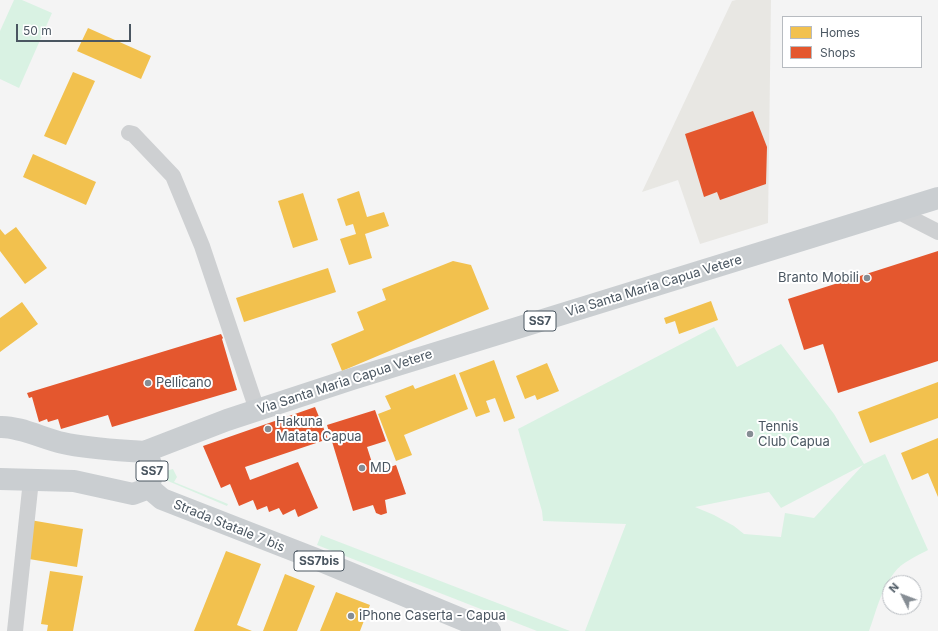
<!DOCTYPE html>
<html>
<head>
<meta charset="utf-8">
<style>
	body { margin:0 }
	#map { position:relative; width:938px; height:631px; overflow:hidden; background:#f4f4f4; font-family:Inter,sans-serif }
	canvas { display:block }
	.legend { position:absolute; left:782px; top:16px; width:140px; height:52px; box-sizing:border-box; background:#fff; border:1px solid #b7bbc0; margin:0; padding:5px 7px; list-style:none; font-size:12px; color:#4a5661 }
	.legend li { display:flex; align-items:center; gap:8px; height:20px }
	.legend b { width:20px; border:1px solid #b7bbc0 }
	.north { position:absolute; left:882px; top:575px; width:40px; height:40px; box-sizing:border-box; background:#fff; border:1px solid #b7bbc0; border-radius:50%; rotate:312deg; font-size:11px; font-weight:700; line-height:16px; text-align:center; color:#4a5661 }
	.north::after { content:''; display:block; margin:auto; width:14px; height:18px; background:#868d94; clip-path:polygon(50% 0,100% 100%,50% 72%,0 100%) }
	.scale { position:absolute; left:16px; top:24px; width:115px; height:18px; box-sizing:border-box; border:2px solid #4a5661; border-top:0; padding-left:5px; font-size:12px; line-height:14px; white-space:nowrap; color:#4a5661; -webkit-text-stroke:3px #fff; paint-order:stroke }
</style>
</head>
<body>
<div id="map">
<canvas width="938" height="631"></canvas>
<ul class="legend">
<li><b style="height:11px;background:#f2c14e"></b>Homes</li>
<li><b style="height:11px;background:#e4572e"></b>Shops</li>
</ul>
<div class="north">N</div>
<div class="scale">50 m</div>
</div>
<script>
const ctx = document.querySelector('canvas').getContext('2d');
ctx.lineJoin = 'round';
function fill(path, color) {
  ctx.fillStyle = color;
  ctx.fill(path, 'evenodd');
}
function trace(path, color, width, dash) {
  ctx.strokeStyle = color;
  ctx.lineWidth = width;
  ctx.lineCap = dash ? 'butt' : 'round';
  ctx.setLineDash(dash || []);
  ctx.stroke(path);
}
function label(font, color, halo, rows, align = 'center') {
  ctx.font = font + ' Inter,sans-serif';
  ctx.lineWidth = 4;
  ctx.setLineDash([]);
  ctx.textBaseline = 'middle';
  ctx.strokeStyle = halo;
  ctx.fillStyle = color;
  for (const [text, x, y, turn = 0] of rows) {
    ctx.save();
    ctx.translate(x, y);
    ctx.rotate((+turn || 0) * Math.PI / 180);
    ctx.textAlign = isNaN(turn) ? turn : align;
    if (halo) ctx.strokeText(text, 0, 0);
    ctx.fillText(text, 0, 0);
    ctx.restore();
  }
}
fill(new Path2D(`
	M736 0H771L768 223 700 244 678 180 642 192 732 1Z`), '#e8e7e3');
fill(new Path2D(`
	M14 0H22L52 13 19 88 0 79V31Z
	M714 327 737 367 781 344 834 414 864 464 885 454 928 550C917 556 902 562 894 573 881 589 876 612 869 631H585L626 524 543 521 542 511 518 429ZM863 465 814 518 785 513 781 537 744 534 734 526 714 515 695 507 769 492 781 508Z
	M173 469 177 477 174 482 228 504 227 506 168 481 164 476C166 471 168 470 173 469Z
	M321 535 570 631H537L317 545Z`), '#d9f2e3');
fill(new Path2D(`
	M88 28 151 56 141 79 77 51Z
	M73 72 95 81 66 145 44 136Z
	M33 154 96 182 86 205 23 177Z
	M359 191 367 217 384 212 389 226 365 234 372 258 349 265 340 239 356 234 353 224 346 226 337 199Z
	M303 193 318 240 293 248 278 201Z
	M16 227 47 268 25 284 0 251V229L5 235Z
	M453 261 471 265 489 309 342 371 331 344 364 330 357 312 386 300 382 289Z
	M328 268 336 292 244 322 236 298Z
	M711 301 718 320 679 334 675 321 666 324 664 318Z
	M22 302 38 324 0 352V318Z
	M494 360 515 418 504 422 495 398 486 401 490 412 476 417 459 373Z
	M547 363 559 391 537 400 535 395 525 399 516 376Z
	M455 374 468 409 404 435 412 455 396 461 378 414 391 409 385 396 413 385 415 389Z
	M938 382V418L870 443 858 412Z
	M938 438V497L928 473 912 480 901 453Z
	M30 520 83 529 77 567 23 558Z
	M226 551 261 564 237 625 252 631H194Z
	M50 571 83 576 73 631H47L48 625 41 624Z
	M285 574 315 586 297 631H263Z
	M336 592 370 605 360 631H320Z`), '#f2c14e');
fill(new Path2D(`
	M753 111 767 147 766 184 720 200 717 192 704 197 685 134Z
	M938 251V361L838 393 823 344 804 350 788 299Z
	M221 334 223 338 222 339 237 390 112 427 108 415 61 429 58 419 48 422 47 419 39 422 32 397 29 398 27 393Z
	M315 407 328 439 245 467 250 480 298 462 318 508 298 517 295 509 283 515 279 508 269 512 267 506 257 510 253 500 239 506 230 484 221 488 203 446Z
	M375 410 386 441 367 447 375 472 396 465 406 494 385 500 387 513 381 515 376 513 373 505 353 511 327 425Z`), '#e4572e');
trace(new Path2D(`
	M129 133 133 134 173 176 202 246 257 410
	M897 211 938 232
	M15 631 31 480`), '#ced0d2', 16);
trace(new Path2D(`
	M0 427C19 426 44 439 63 443 89 449 117 450 144 452 155 467 153 470 149 488L133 494 74 481 0 479
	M144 452 227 420 352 379 938 198
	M149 488 162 499 321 561 490 631`), '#caced1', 22);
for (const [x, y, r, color] of [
	[867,278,4,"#868d94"],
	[148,383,4,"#868d94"],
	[268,429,4,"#868d94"],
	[750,434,4,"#868d94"],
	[362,468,4,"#868d94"],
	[351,616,4,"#868d94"]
]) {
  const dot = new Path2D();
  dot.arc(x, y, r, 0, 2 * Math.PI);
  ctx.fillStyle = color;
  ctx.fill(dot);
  trace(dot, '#fff', 1.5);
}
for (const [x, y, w] of [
	[540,321,32],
	[152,471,32],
	[319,561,50]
]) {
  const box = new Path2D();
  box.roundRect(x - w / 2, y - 10, w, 20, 3);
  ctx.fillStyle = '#fff';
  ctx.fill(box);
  trace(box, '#4a5661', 1);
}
label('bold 12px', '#4a5661', null, [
	["SS7",540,321],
	["SS7",152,471],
	["SS7bis",319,561]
]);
label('13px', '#4a5661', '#fff', [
	["Branto Mobili",859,278,"right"],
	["Pellicano",156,383],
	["Hakuna",276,422],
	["Matata Capua",276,437],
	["Tennis",758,427],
	["Club Capua",758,442],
	["MD",370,468],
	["iPhone Caserta - Capua",359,616]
], 'left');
label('13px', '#4a5661', '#fff', [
	["Via Santa Maria Capua Vetere",654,286,-17],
	["Via Santa Maria Capua Vetere",345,382,-18],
	["Strada Statale 7 bis",229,526,22]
]);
</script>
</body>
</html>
